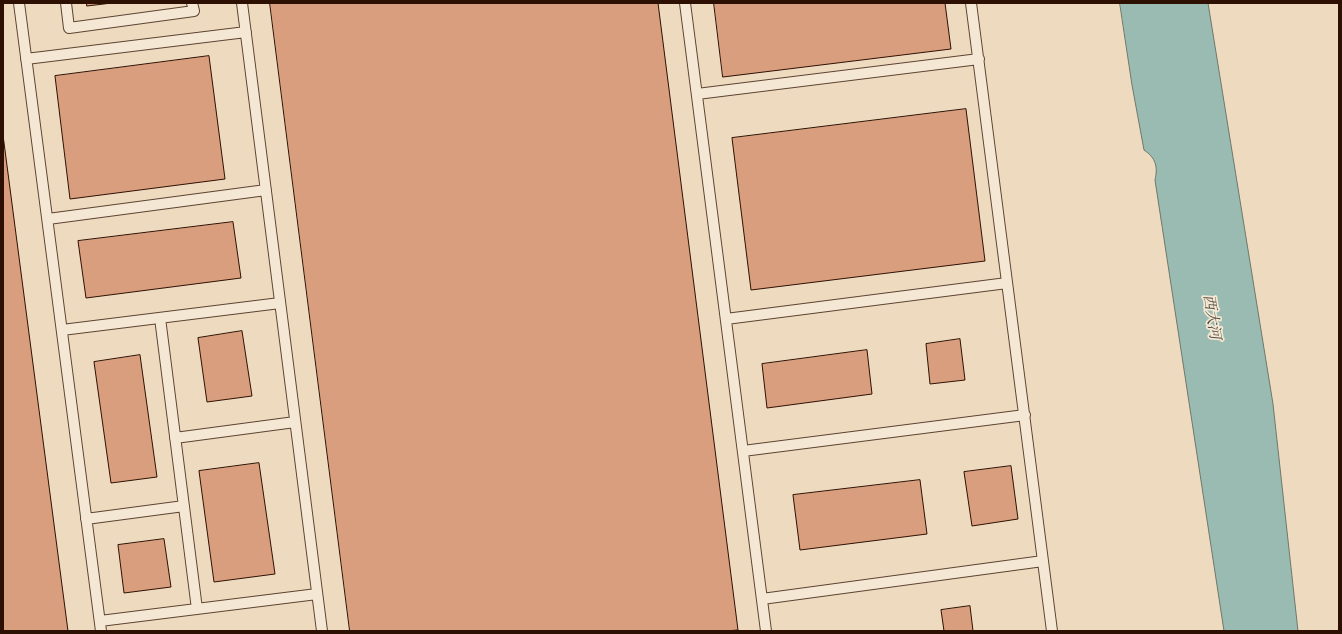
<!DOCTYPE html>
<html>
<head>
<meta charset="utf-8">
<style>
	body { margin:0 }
	#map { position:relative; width:1342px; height:634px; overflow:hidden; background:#eedbbf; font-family:"IM FELL Great Primer",serif }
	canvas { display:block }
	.frame { position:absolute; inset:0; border:4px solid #2e1003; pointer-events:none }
</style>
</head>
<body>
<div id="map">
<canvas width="1342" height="634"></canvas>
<div class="frame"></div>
</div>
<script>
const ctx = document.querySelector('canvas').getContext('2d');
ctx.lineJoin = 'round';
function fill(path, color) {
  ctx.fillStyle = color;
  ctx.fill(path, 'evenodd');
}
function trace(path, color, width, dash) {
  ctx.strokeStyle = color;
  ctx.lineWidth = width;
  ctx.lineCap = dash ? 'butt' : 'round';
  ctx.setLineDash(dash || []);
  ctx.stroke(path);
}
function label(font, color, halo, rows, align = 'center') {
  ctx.font = font + ' "IM FELL Great Primer","Noto Serif SC",serif';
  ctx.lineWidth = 3.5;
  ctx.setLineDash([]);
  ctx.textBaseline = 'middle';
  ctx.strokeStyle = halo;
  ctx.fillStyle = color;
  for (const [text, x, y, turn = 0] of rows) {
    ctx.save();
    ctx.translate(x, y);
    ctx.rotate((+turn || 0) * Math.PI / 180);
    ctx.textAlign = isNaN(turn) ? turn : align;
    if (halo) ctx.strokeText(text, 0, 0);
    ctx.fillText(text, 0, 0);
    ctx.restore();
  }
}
const water = new Path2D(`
	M1120 3H1208L1273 404 1298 631H1224L1155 180C1158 167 1156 158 1144 150L1132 85Z`);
fill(water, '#99bbb1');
trace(water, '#6e776b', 1);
const building = new Path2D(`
	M87 3H112L87 6Z
	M270 3H658L738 630 726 631H350Z
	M714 3H945L951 49 723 77Z
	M209 56 225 179 70 199 55 76Z
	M966 109 985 261 751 290 732 138Z
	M3 135 68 631H3Z
	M233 222 241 278 86 298 78 241Z
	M242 331 252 396 207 402 198 338Z
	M960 339 965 380 930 384 926 344Z
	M867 350 872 394 767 408 762 364Z
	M140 355 157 477 111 483 94 362Z
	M259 463 275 574 214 582 199 471Z
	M1011 466 1018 519 972 526 964 472Z
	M920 480 927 534 800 550 793 495Z
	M164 539 171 587 124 593 118 545Z
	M970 606 973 631H944L941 610Z`);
fill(building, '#d99e7d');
trace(building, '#2e1003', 1);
const lane = new Path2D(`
	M19 3 101 631
	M66 3 69 28 194 11 192 3
	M242 3 322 631
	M685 3 766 631
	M971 3 1052 631
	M26 59 246 32
	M697 94 979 59
	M48 219 266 190
	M160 318 197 609
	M726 319 1007 283
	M62 330 280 303
	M175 438 295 422
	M743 451 1025 415
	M86 519 184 506
	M762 599 1043 561
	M100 621 317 594`);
trace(lane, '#5e4332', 12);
trace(lane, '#f4e8d5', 10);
label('italic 15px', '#534c40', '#f4e8d5', [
	["西大河",1211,317,81]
]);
</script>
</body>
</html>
